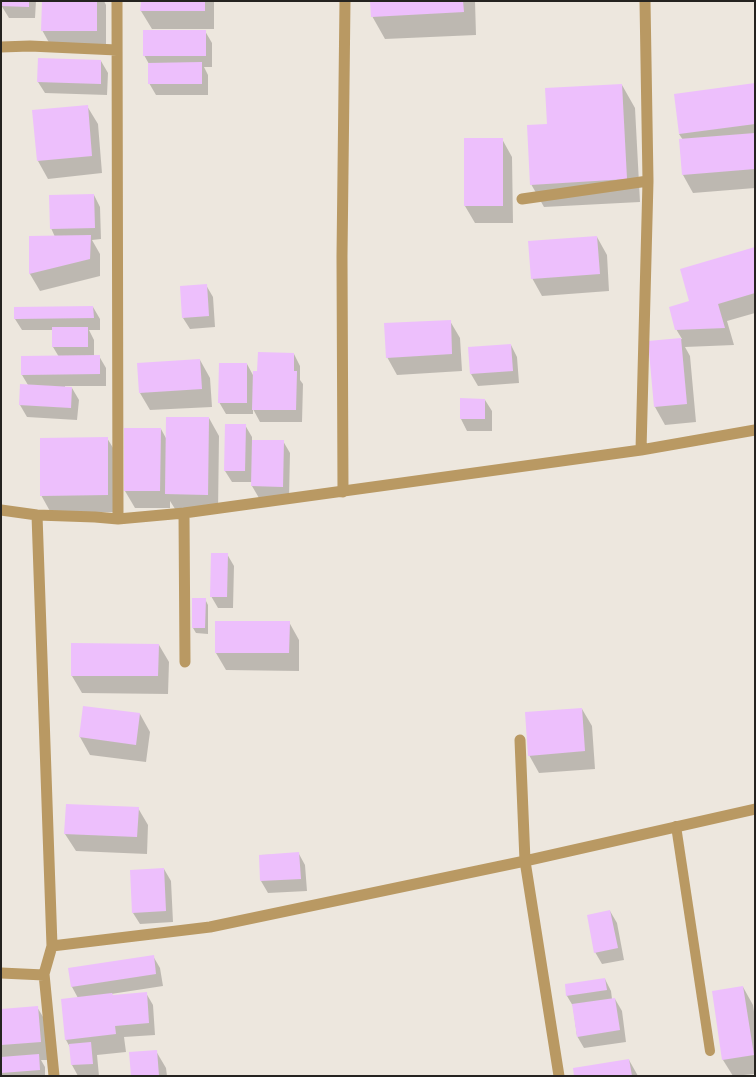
<!DOCTYPE html>
<html>
<head>
<meta charset="utf-8">
<style>
	body { margin:0 }
	#map { position:relative; width:756px; height:1077px; overflow:hidden; background:#ede7de; font-family:"Source Sans 3",sans-serif }
	canvas { display:block }
	.frame { position:absolute; inset:0; border:2px solid #252320; pointer-events:none }
</style>
</head>
<body>
<div id="map">
<canvas width="756" height="1077"></canvas>
<div class="frame"></div>
</div>
<script>
const ctx = document.querySelector('canvas').getContext('2d');
ctx.lineJoin = 'round';
function fill(path, color) {
  ctx.fillStyle = color;
  ctx.fill(path, 'evenodd');
}
function trace(path, color, width, dash) {
  ctx.strokeStyle = color;
  ctx.lineWidth = width;
  ctx.lineCap = dash ? 'butt' : 'round';
  ctx.setLineDash(dash || []);
  ctx.stroke(path);
}
fill(new Path2D(`
	M1 1H36L35 18H9L1 5V58Z
	M43 1H104L106 5V48H52L42 30Z
	M142 1H214V29H152L141 11Z
	M371 1H475L476 35 385 39 372 16Z
	M205 31 212 43V67H204L208 75V95H156L149 83V64L144 55Z
	M101 61 108 73 107 95 45 93 38 82Z
	M755 84V188L693 193 683 175 680 140H683L679 134Z
	M622 85 635 108 640 202 544 207 531 184 548 125Z
	M87 106 98 124 102 173 48 179 38 161 33 111Z
	M502 139 512 157 513 223H475L465 206Z
	M94 195 100 207 101 239 92 240 100 254V276L40 291 30 274V237H55L51 228Z
	M597 237 607 255 609 291 542 296 532 278Z
	M755 248V313L727 321 734 345 685 347 690 356 696 422 665 425 655 407 649 342 682 339 676 329 691 302Z
	M206 285 213 297 215 327 190 329 183 318Z
	M93 307 100 319V330H89L94 340V356H99L106 368V386H65V388H72L79 400 77 420 27 417 20 405 28 385 22 375 59 357 53 347V330H22L15 319Z
	M450 321 460 338 462 371 397 375 387 357Z
	M511 345 517 357 519 383 478 386 471 374Z
	M294 354 300 366V380L303 384 302 422H260L253 409V414H226L219 402 247 364 254 377 258 372Z
	M200 360 210 378 212 407 150 410 140 393Z
	M485 400 492 411V431H467L461 419Z
	M209 418 219 436 218 512H177L170 501V508H135L125 491 161 429 167 440Z
	M245 425 252 437V441H283L290 453 289 498H259L252 486V482H232L225 471Z
	M107 438 118 456V512L51 513 41 495Z
	M227 554 234 566 233 608H218L211 596Z
	M205 599 208 605V634L196 633 193 628Z
	M289 622 299 640V671L226 670 216 653Z
	M159 645 169 662 168 694 82 693 72 676Z
	M582 709 592 726 595 769 539 773 529 755Z
	M140 714 150 732 146 762 90 755 80 737Z
	M138 808 148 825 147 854 76 851 65 834Z
	M299 854 305 865 307 891 268 893 261 881 260 855Z
	M164 869 171 881 173 922 140 924 133 913Z
	M610 911 617 923 624 960 602 964 595 952Z
	M153 956 160 968 163 986 111 994 112 996 146 993 153 1005 155 1035 124 1037 126 1052 97 1055 99 1076H78L72 1065 71 1049 66 1040 78 998 72 987 69 969Z
	M605 979 611 991 612 999H615L622 1011 626 1042 584 1048 577 1036 573 1006 567 996 566 985Z
	M743 987 753 1005 755 1018V1074L733 1076 723 1060Z
	M37 1007 48 1025 50 1060H41L45 1067V1076H1V1010Z
	M156 1051 166 1068 167 1076H132Z
	M629 1060 638 1076H575Z`), '#0003');
fill(new Path2D(`
	M1 1H29V7L1 6Z
	M42 1H97V31H41Z
	M141 1H205V11H140Z
	M370 1H463L464 12 371 17Z
	M143 30H206V56H143Z
	M38 58 101 60V84L37 82Z
	M202 62V84H148V63Z
	M755 83V124L679 134 674 94Z
	M622 84 627 179 530 185 527 125 547 124 545 88Z
	M88 105 92 156 37 161 32 110Z
	M755 133V169L682 175 679 139Z
	M464 138H503V206H464Z
	M94 194 95 228 50 229 49 195Z
	M91 235 90 259 29 274V236Z
	M597 236 600 274 531 279 528 241Z
	M755 247V293L718 304 725 328 675 330 669 307 689 301 680 269Z
	M207 284 209 316 182 318 180 286Z
	M93 306 94 318 14 319V307Z
	M451 320 452 354 386 358 384 323Z
	M52 327H88V347H52Z
	M681 338 687 404 654 407 648 341Z
	M511 344 513 371 470 374 468 347Z
	M258 352 294 353V371H297L296 410H252L253 371H257Z
	M100 355V374L21 375V356Z
	M200 359 202 389 139 393 137 363Z
	M219 363H247V403H218Z
	M20 384 72 387 71 408 19 405Z
	M460 398 485 399V419H460Z
	M166 417H209L208 495 165 494Z
	M225 424H246L245 471H224Z
	M124 428H161L160 491H124Z
	M108 437V495L40 496V438Z
	M252 440H284L283 487 251 486Z
	M211 553H228L227 597H210Z
	M192 598H206L205 628H192Z
	M215 621H290L289 653H215Z
	M71 643 159 644 158 676H71Z
	M83 706 140 713 136 745 79 737Z
	M582 708 585 751 528 756 525 712Z
	M66 804 139 807 137 837 64 834Z
	M299 852 301 879 260 881 259 855Z
	M164 868 166 911 132 913 130 870Z
	M610 910 618 948 594 953 587 915Z
	M154 955 156 974 71 987 68 968Z
	M605 978 607 990 566 996 565 984Z
	M743 986 754 1055 722 1060 712 991Z
	M147 992 149 1023 115 1026 116 1034 65 1040 61 999 112 993 113 995Z
	M615 998 620 1030 577 1037 572 1004Z
	M38 1006 41 1042 1 1045V1009Z
	M91 1042 93 1064 71 1065 69 1044Z
	M157 1050 159 1076H131L129 1052Z
	M39 1054 40 1070 1 1073V1057Z
	M629 1059 632 1076H574L573 1068Z`), '#edbffc');
trace(new Path2D(`
	M676 826 710 1051`), '#b99963', 10);
trace(new Path2D(`
	M117 1 118 519
	M1 47 30 46 117 50
	M522 199 648 181
	M641 450 648 181 645 1
	M343 492 342 256 345 1
	M1 510 37 515 95 517 118 519 184 513 641 450 755 430
	M184 513 185 662
	M37 515 52 946 44 974 54 1076
	M520 740 525 861 559 1076
	M52 946 210 927 525 861 755 809
	M1 973 44 975V974`), '#b99963', 11);
</script>
</body>
</html>
